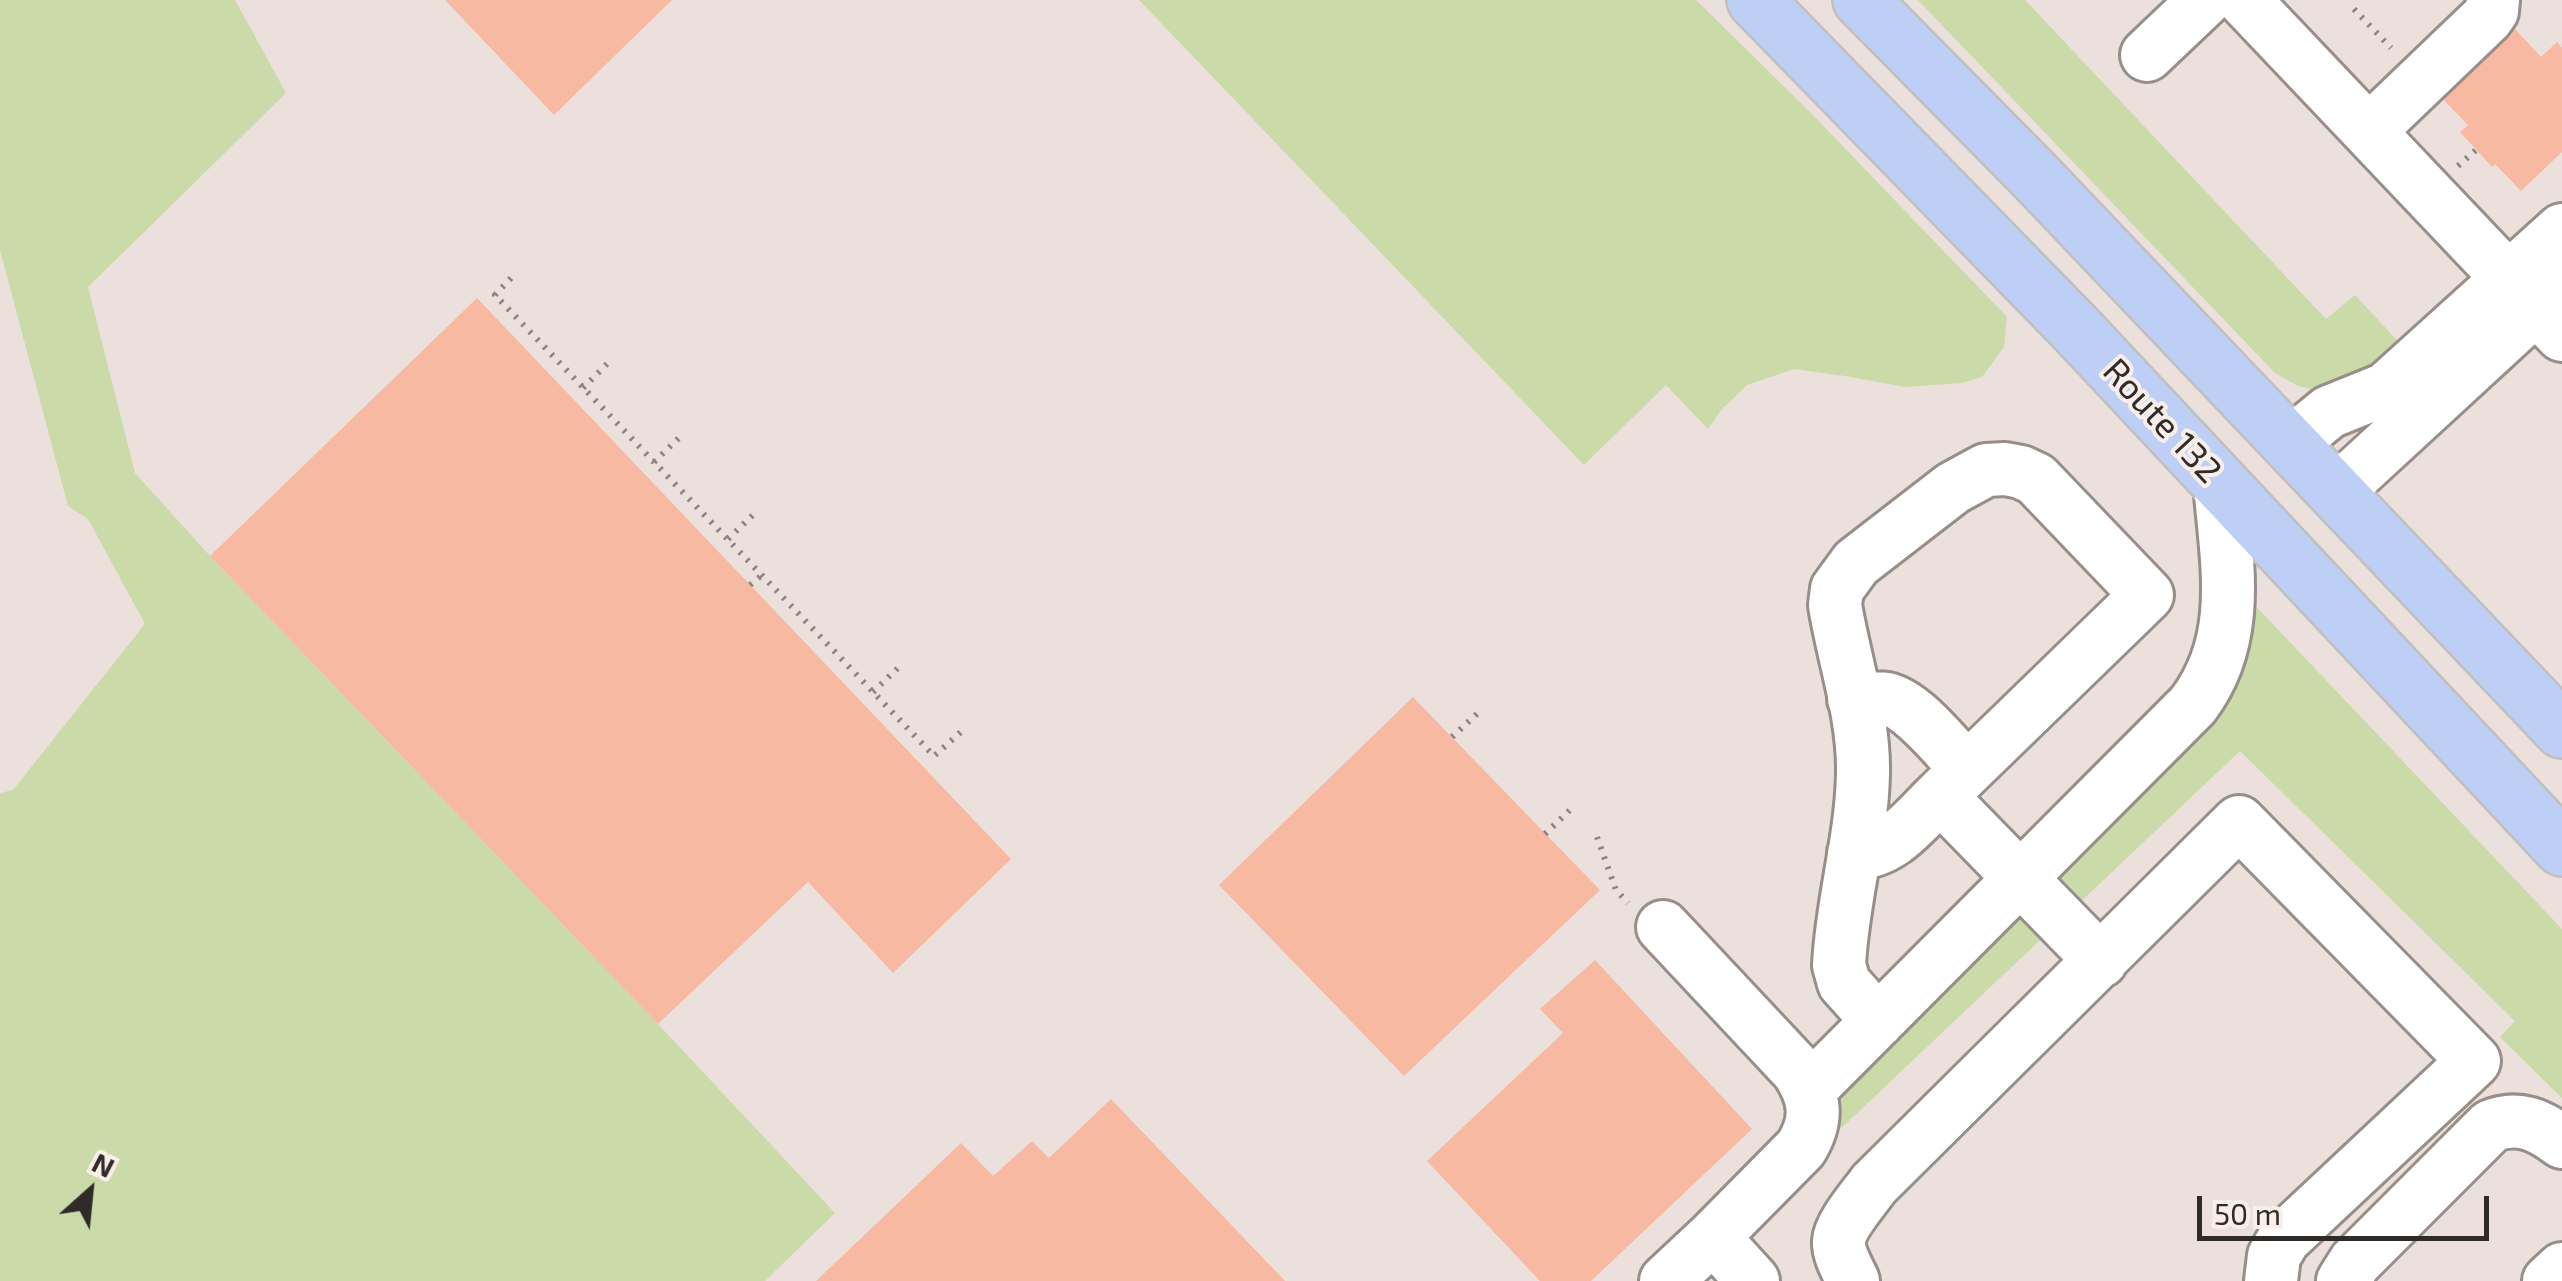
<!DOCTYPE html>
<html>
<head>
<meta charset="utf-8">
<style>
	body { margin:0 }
	#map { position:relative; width:2562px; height:1281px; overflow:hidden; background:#ece0dc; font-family:"Exo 2",sans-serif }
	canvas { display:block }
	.north { position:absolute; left:40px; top:1141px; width:100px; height:100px; -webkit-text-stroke:8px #f9eee9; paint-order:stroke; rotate:27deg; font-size:28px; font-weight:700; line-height:40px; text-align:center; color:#2f2b29 }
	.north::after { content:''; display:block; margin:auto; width:35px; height:45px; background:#2f2b29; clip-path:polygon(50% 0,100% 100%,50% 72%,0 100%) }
	.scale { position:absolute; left:2197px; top:1196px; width:292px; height:45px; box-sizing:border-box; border:5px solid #2f2b29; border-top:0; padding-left:12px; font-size:30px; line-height:35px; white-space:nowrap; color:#2f2b29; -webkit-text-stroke:8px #f9eee9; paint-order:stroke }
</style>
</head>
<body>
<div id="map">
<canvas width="2562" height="1281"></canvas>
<div class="north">N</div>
<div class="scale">50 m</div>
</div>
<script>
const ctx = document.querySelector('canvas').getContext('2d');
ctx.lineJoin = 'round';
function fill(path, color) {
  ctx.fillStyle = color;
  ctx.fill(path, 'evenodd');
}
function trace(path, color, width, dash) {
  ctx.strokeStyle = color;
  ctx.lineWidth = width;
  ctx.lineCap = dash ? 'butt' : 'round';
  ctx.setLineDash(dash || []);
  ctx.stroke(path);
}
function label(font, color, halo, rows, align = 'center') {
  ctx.font = font + ' "Exo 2",sans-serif';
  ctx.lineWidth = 8;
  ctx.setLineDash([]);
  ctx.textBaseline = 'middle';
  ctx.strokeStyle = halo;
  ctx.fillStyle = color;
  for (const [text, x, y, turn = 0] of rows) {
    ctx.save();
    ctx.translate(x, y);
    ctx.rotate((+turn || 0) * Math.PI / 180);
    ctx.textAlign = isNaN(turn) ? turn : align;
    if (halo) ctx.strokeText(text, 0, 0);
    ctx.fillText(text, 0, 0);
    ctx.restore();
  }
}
fill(new Path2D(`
	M0 0H235L286 93 88 287 135 473 210 556 658 1024 835 1213 765 1281H0V793L13 790 145 624 88 519 68 506 0 250Z
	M1139 0H1696L1811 113 2007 317 2004 347 1982 377 1962 383 1905 387 1845 376 1794 369 1747 385 1721 410 1708 429 1666 385 1584 465Z
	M1918 0H2025L2326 319 2355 295 2408 352 2321 391 2298 386 2275 373Z
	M2249 599 2562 929V1098L2500 1037 2515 1021 2240 751 1835 1134 1836 1098Z`), '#cadaa9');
fill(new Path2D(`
	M445 0H672L554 115Z
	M2506 19 2541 57 2557 42 2562 48V152L2521 191 2495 164 2492 167 2460 132 2468 125 2432 88Z
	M477 298 1011 859 893 973 808 882 658 1024 210 556Z
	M1413 697 1600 890 1404 1076 1219 885Z
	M1595 960 1752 1129 1591 1281H1540L1427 1161 1563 1033 1540 1009Z
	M1111 1099 1285 1281H816L961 1143 993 1176 1032 1141 1049 1158Z`), '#f7b9a2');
const minor = new Path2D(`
	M2244 0 2562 335
	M2147 55 2205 0
	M2369 131 2487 18 2492 11 2493 0
	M2290 444 2329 412 2386 389 2562 230
	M2336 492 2562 284
	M1854 699C1864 699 1877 697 1887 699 1914 705 1948 750 1967 769
	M1854 853C1891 854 1915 820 1940 796
	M1663 927 1798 1071C1816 1099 1818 1120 1801 1148L1713 1237 1666 1281
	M1878 1021 1844 983 1839 965C1842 901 1862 838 1863 773 1864 716 1844 660 1835 605L1837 589 1856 563 1953 488 1986 470 2005 469 2021 472 2036 479 2147 595 1940 796 2101 961
	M1809 1090 2193 705C2244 638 2226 560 2220 483
	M1713 1237 1753 1281
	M1853 1281C1848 1270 1838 1254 1839 1241 1840 1225 1864 1198 1874 1184L2239 822 2474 1061 2284 1239 2274 1256 2271 1281
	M2343 1281 2355 1262 2491 1126C2518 1115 2540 1125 2562 1142
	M2549 1281 2562 1269`);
const highway = new Path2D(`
	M1755 0 2076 329 2562 848
	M1861 0 2035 176 2562 730`);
trace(minor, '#978d89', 58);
trace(highway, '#c1bfbf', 60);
trace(new Path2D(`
	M2354 9 2391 48
	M2458 166 2476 150
	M511 278 495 295 934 756 962 731
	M583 388 612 359
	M654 462 683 434
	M728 539 756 512
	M750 585 762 575
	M873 692 901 665
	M1452 737 1479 712
	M1545 834 1571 809
	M1597 837 1616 890 1628 903`), '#8c8481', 6, [2.5, 8]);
trace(minor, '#fff', 52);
trace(highway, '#bdcff4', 55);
label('35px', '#2f2b29', '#f9eee9', [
	["Route 132",2162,421,47]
]);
</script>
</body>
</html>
